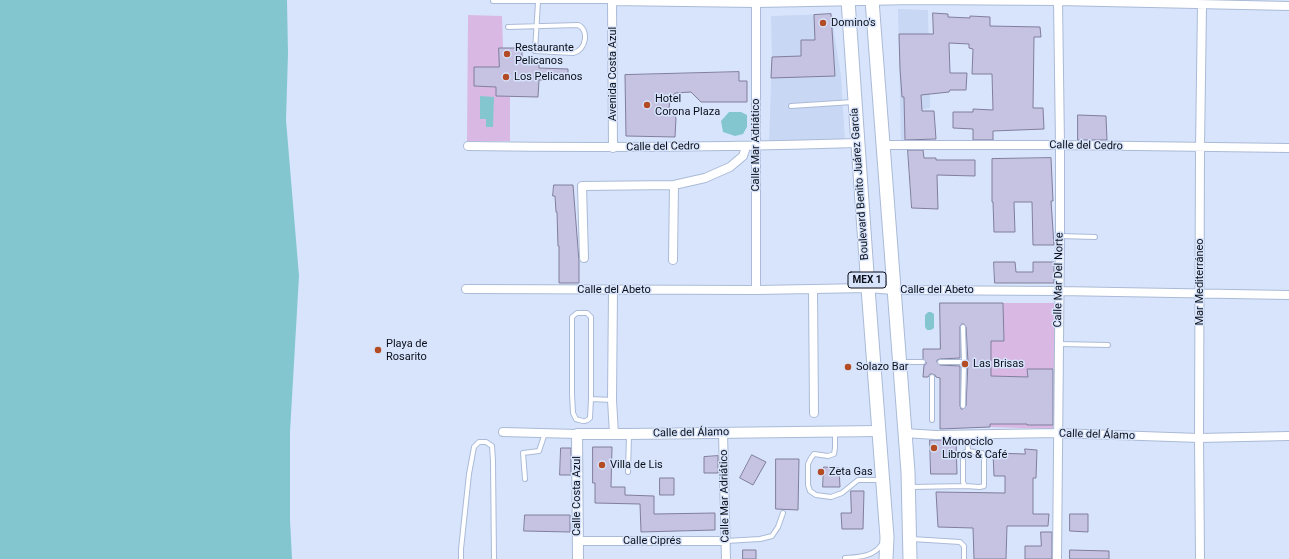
<!DOCTYPE html>
<html>
<head>
<meta charset="utf-8">
<style>
	body { margin:0 }
	canvas { display:block; background:#d7e4fc }
</style>
</head>
<body>
<canvas width="1289" height="559"></canvas>
<script>
const ctx = document.querySelector('canvas').getContext('2d');
ctx.lineJoin = 'round';
function fill(path, color) {
  ctx.fillStyle = color;
  ctx.fill(path, 'evenodd');
}
function trace(path, color, width, dash) {
  ctx.strokeStyle = color;
  ctx.lineWidth = width;
  ctx.lineCap = dash ? 'butt' : 'round';
  ctx.setLineDash(dash || []);
  ctx.stroke(path);
}
function label(font, color, halo, rows, align = 'center') {
  ctx.font = font + ' Roboto,sans-serif';
  ctx.lineWidth = 3;
  ctx.setLineDash([]);
  ctx.textBaseline = 'middle';
  ctx.strokeStyle = halo;
  ctx.fillStyle = color;
  for (const [text, x, y, turn = 0] of rows) {
    ctx.save();
    ctx.translate(x, y);
    ctx.rotate((+turn || 0) * Math.PI / 180);
    ctx.textAlign = isNaN(turn) ? turn : align;
    if (halo) ctx.strokeText(text, 0, 0);
    ctx.fillText(text, 0, 0);
    ctx.restore();
  }
}
fill(new Path2D(`
	M898 9 928 10 930 108 923 109V142H901Z
	M831 14 841 76 845 142 769 144 772 57 771 16Z`), '#c7d7f4');
fill(new Path2D(`
	M468 15 502 16 503 48H499V67H474V86L496 87 497 96 510 97V141H467Z
	M1003 303H1054L1055 366 1053 369V429L990 427 991 341H1004Z`), '#d9b9e4');
fill(new Path2D(`
	M0 0H287L288 54 286 120 299 276 290 432V520L292 559H0Z
	M480 96 494 97 493 127H486V119H480Z
	M729 112H741L747 115V127L743 134 735 136 723 132 721 121Z
	M928 312H931L934 314V328L931 330H927L925 327V315Z`), '#83c6d0');
const building = new Path2D(`
	M933 13 948 14V17L970 18V16L990 17V26L1040 27 1041 37H1034L1033 108H1043L1044 129 993 131V140H973V129L953 128V112H973V109L993 110 992 74H972L973 49 969 48V44L949 43 950 73H967L966 90H950L949 92 921 95 922 111H934L936 139 905 140 904 97H902L900 69 899 34H933Z
	M831 14 835 76 771 78 772 57 801 56V40H815L814 15Z
	M499 48H522V58L539 59V68L568 69V80H539L538 97 496 96V87L474 86V67H499Z
	M739 72V81H747V102H701L691 92 675 93 670 100 669 108 676 118 675 137 626 136 625 75Z
	M1078 115 1106 116 1107 140H1078Z
	M908 150H923L924 158H936V160H975V176L937 175 938 209 912 208Z
	M1051 158 1053 201H1051L1054 245H1033L1032 202H1014L1015 232H994L993 202H992V159Z
	M554 185H573L579 261V283H559V246H558L557 212H556L555 196H553Z
	M994 262H1015L1016 272H1033V262H1054V283H995Z
	M940 303H1003L1004 341H991V376L1028 377 1027 369H1053V425H1027V424H990V427L940 429V378L936 377 935 375 932 374H930L928 377H923L924 365 926 364V362L923 359V349H940ZM962 324H964L966 327 968 362 966 406 963 409H961L960 406V366L940 365 937 362V360L940 359 960 358V327Z
	M930 440H956L957 474H931Z
	M593 447H612L611 487H625V495L654 496V514L715 513V530L641 532 640 504 595 503V483H593Z
	M561 448H571V475H560Z
	M1025 449 1037 450 1036 478H1033V514H1049L1048 526H1007L1006 559H974L973 528 938 527 936 492 1005 493V476H994L993 453 1025 454Z
	M752 455 766 462 753 485 740 478Z
	M718 456V473H704V457Z
	M776 459H799L798 510 776 509Z
	M824 467 839 468 840 487H823Z
	M660 478H674V495H660Z
	M851 491H864L863 529H842L841 513H851Z
	M1070 514H1088V532L1070 531Z
	M525 515H570V532L524 531Z
	M1041 532H1052V559H1025V546H1041Z
	M743 550H756V559H743Z
	M1070 550 1109 551V559H1070Z`);
fill(building, '#c5c2e2');
trace(building, '#817e9c', 1);
const service = new Path2D(`
	M493 1H612
	M508 27 578 25C589 29 587 50 573 53L535 51C536 35 537 18 538 2
	M791 106 853 102
	M1060 236 1095 237
	M1059 344 1108 345
	M902 362H923
	M940 362H964L963 327
	M591 399 590 418C585 423 583 421 576 419L573 413 572 394V317L577 313H587L591 317V399L612 400
	M963 406 964 362
	M932 420V377
	M835 432V448L834 454 828 456 814 454 811 458 808 464V485L810 491 816 495 831 497 842 493 858 480H880
	M967 434 968 451
	M628 472 629 435
	M525 479 523 453 539 451 545 433
	M911 487 965 486 980 487 984 486V457L982 453 968 451 964 453 963 455V482L965 486
	M912 539 960 542 964 546V559
	M726 541 760 539 772 536 778 527 783 513
	M461 559V549L469 474 474 447 479 442H486L492 446 493 461 494 559
	M845 559V558C858 557 874 557 882 544`);
const minor = new Path2D(`
	M612 0 613 148
	M756 0V290
	M612 1 756 3 915 0 1058 1 1289 6
	M883 145H1060L1289 148
	M468 146C598 148 728 147 858 143
	M584 258 582 186 674 185 705 178 730 167 743 156 746 147
	M673 260 674 185
	M466 289 756 290 868 288 893 290 1059 291 1289 295
	M813 289 814 413
	M613 290 612 400 614 434
	M503 432 577 434
	M723 432 726 559
	M904 433 936 435 1057 433 1199 438 1289 436
	M577 541H726
	M1057 559 1060 236V145L1058 1
	M1200 559 1199 438 1200 148 1202 5`);
const tertiary = new Path2D(`
	M578 559 577 434H629L879 431`);
const primary = new Path2D(`
	M848 0 868 288 887 537 886 559
	M872 0 908 472 910 559`);
trace(service, '#aabad7', 6);
trace(minor, '#aabad7', 10);
trace(tertiary, '#aabad7', 12);
trace(primary, '#aabad7', 15);
trace(service, '#fff', 4);
trace(minor, '#fff', 8);
trace(tertiary, '#fff', 10);
trace(primary, '#fff', 13);
for (const [x, y, r, color] of [
	[823,23,4,"#b34c24"],
	[507,54,4,"#b34c24"],
	[506,77,4,"#b34c24"],
	[647,105,4,"#b34c24"],
	[378,350,4,"#b34c24"],
	[965,364,4,"#b34c24"],
	[848,367,4,"#b34c24"],
	[934,448,4,"#b34c24"],
	[602,465,4,"#b34c24"],
	[821,472,4,"#b34c24"]
]) {
  const dot = new Path2D();
  dot.arc(x, y, r, 0, 2 * Math.PI);
  ctx.fillStyle = color;
  ctx.fill(dot);
  trace(dot, '#d7e4fc', 1.5);
}
for (const [x, y, w] of [
	[867,280,38]
]) {
  const box = new Path2D();
  box.roundRect(x - w / 2, y - 8, w, 16, 3);
  ctx.fillStyle = '#d7e4fc';
  ctx.fill(box);
  trace(box, '#0a0f19', 1);
}
label('bold 10px', '#0a0f19', null, [
	["MEX 1",867,280]
]);
label('11px', '#0a0f19', '#d7e4fc', [
	["Domino's",831,23],
	["Restaurante",515,48],
	["Pelicanos",515,61],
	["Los Pelicanos",514,77],
	["Hotel",655,99],
	["Corona Plaza",655,112],
	["Playa de",386,344],
	["Rosarito",386,357],
	["Las Brisas",973,364],
	["Solazo Bar",856,367],
	["Monociclo",942,442],
	["Libros & Café",942,455],
	["Villa de Lis",610,465],
	["Zeta Gas",829,472]
], 'left');
label('11px', '#0a0f19', '#d7e4fc', [
	["Avenida Costa Azul",613,74,-90],
	["Calle Mar Adriático",756,145,-90],
	["Calle del Cedro",1086,146,1],
	["Calle del Cedro",663,147,-1],
	["Boulevard Benito Juárez García",860,184,-94],
	["Calle Mar Del Norte",1059,280,-89],
	["Mar Mediterráneo",1200,282,-90],
	["Calle del Abeto",614,290],
	["Calle del Abeto",937,290],
	["Calle del Álamo",691,433,-1],
	["Calle del Álamo",1097,435,2],
	["Calle Costa Azul",577,496,-90],
	["Calle Mar Adriático",725,496,-91],
	["Calle Ciprés",652,541]
]);
</script>
</body>
</html>
